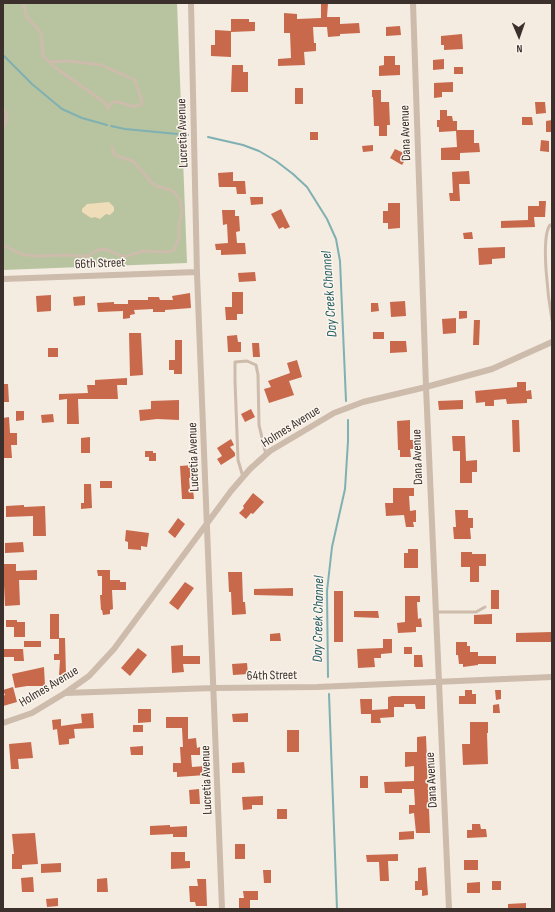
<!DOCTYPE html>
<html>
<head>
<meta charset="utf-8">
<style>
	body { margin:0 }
	#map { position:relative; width:555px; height:912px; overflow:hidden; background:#f4ebe1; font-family:"Sofia Sans Condensed",sans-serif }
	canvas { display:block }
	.frame { position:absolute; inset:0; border:4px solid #3b302b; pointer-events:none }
	.north { position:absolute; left:499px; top:16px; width:40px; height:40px; -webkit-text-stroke:3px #fbf5ee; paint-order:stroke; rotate:178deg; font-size:11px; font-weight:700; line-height:16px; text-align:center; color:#3b302b }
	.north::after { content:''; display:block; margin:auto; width:14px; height:18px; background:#3b302b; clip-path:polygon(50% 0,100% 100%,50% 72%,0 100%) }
</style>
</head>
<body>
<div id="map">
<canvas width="555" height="912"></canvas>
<div class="frame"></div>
<div class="north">N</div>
</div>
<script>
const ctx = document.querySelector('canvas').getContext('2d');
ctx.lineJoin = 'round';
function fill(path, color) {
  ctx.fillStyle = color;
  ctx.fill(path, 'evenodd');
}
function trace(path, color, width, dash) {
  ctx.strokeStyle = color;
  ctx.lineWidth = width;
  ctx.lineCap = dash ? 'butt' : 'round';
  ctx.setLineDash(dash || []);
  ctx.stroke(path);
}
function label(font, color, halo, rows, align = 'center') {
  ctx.font = font + ' "Sofia Sans Condensed",sans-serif';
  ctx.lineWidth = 3;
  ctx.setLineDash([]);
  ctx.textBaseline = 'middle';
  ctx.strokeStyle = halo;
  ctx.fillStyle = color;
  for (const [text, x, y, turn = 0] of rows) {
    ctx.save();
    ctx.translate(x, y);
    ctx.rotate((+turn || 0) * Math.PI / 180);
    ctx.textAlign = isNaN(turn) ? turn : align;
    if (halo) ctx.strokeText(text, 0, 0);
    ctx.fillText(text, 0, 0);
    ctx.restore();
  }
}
fill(new Path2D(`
	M3 3H177L187 263 3 270Z`), '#b8c4a0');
fill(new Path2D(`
	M109 202 114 207V211L110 215 106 214 100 219 95 217 91 218 82 212V209L87 204Z`), '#efdcb8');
trace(new Path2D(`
	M3 55 32 84 62 109 82 118 107 125
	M111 126 125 129 188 135
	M208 137 243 145 259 151 276 161 293 174 307 187 327 219 336 239 340 261 346 401
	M328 677 327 591 332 547 345 489 348 441V420
	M329 694 337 909`), '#7fb0b2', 2);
fill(new Path2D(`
	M321 3H328L327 17H340V24L359 23 360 33 340 34V36L328 37 327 27H313L314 43H316V51L304 52 305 65 278 66V59L291 58 290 33H284V13L297 14V19L321 18Z
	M231 19H249V22H255V31L231 32V57L211 56V45H215V30L231 31Z
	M400 26 401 35 386 36V27Z
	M462 34 463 49 444 50V45H441V36Z
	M384 56H395V65H400V75L379 76V66L384 65Z
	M444 59V69L433 70V60Z
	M232 65H243V72H248V92H231Z
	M454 67H463V74H454Z
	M453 82V92H442V97L434 98V83Z
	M295 88H303V104H295Z
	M372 90H381V102H389L390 125H387V136H379V126H374L373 97H372Z
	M535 102H545L546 113 536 114Z
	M440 110H447V116H452L453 121H457V130H474V143H479L480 152 460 153V160H441V148L457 147 456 131 439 132V127H437V120H440Z
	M522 117H532L533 125H522Z
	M552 120V132H546V121Z
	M310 132H318V140H310Z
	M541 140 549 141V152L540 151Z
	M373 145V151L363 152 362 146Z
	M395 149 408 155 402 165 390 158Z
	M469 171 470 184H459L460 201H450L449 193H453L452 172Z
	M233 172V181H245L246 194H237L236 187H219L218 173Z
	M250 197H263V204L251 205Z
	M539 201H546L545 217H534L535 227 501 228V221L528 220V206H539Z
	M388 203H400V228L388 229V223H383V211H388Z
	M281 209 290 227 285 229 283 227 279 229 271 214Z
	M222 210H235V216H239L240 231 236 232 237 243H245L246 254 221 255V250H216L215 244 228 243 227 224 223 225Z
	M472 232 473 239H464L463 233Z
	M505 247V258L492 259V264L479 265 478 248Z
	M255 272 256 281 239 282 238 273Z
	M232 292H243V314H237V320H226L225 307H232Z
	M190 293 191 308 165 310V312H153V309L134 310 135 314 130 315V318L123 319V311L98 312 97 303 114 302V304H128V300H148V297H159L160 300H173L172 296Z
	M51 295V311L37 312 36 296Z
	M85 296V305L74 306 73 297Z
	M405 301 406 316 391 317 390 302Z
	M371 303H378L379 311 371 312Z
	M459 311H467V318L459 319Z
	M456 318V333L443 334 442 319Z
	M474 320H480L479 345H473Z
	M373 332H384V339H373Z
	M129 333H141L143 375 130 376Z
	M237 335 238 342H241V352H228L227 336Z
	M175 340H182V374H174V370H169V360H175Z
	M390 341H406L407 352 390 353Z
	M252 343H259L260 357H253Z
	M48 348H58V357H48Z
	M297 360 302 377 289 381 294 395 269 403 264 389 271 387 268 381 290 373 287 363Z
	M127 378V385H117L118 399H78L79 424H67V399L59 400V394L88 393 87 385H95V380Z
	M517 382H526V391L531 390 532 399H527V403L507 404 506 399 494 400V406H485V402L476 403 475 391 517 387Z
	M3 384H8L9 402H3Z
	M179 400V420L157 419 140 421 139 410 151 409V401Z
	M463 400V409L439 410 438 401Z
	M251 409 255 417 245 422 241 414Z
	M16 411H24V420L16 421Z
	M53 414 54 422 42 423 41 415Z
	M9 417 10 433H17V445H11L12 458H3V418Z
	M410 420V440H418V449H410L411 457H400V450H398L397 421Z
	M512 420H519L520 452H513Z
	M452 436H465L466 461 477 460V472H472V483H460V451H453Z
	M90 437V453H81V438Z
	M231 439 234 445 230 447 235 453V456L221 465 217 459 222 456 217 448Z
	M145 451H153V453H156V461H149V457H145Z
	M193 465 194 477 189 478 190 489H193L194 499H182L180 466Z
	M100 481H112V488H100Z
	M84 484H91L92 508 81 509V503H84Z
	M393 488H414V496H409L410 511 416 510V522H413L414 527H406L404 515 386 516 385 503H393Z
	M253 493 264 502 253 514 251 513 246 519 239 513 244 508 243 506Z
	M24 505V507L45 506 46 536H33V516L6 517V506Z
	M455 510H468V518H473V528H470L471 539H454L453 527H456Z
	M178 518 185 524 175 538 168 532Z
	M126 530 149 533 147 547 141 546V550L128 549V542L125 541Z
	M23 542 24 552 5 553V543Z
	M408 549H418V568H404V553H408Z
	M461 552H472V554H486V566H479V582H470V567H461Z
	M3 564H16V571L37 570V580H19L20 605 5 606Z
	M97 570H110V580H120V582H126V590H112L113 609 110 610V614L103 615 102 610H101L100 595H102V576H98Z
	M228 572H242L243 602H245L246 614 232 615 231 592H229Z
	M185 582 194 588 178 610 169 603Z
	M293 588V596L254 595V589Z
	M491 590H499V609H491Z
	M334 591H343V642H334Z
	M405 596H420V602H417L418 619 421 618 422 627H416V632L398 633 397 623 405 622Z
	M354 611H378L379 618 354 617Z
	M50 614H59V638H65L66 675H59L60 660H54V654H59V639H50Z
	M492 614V624H474V615Z
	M6 620H17V622H25V637H14V627H6Z
	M551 632V642H516V633Z
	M280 633 281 641H270V634Z
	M383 639H392V653L381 654V658H374L375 667 358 668 357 649 383 648Z
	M24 641H41V647H24Z
	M456 642H467V646H470V652H478V656H496V664H478V665L463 667V664H459L458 655H456Z
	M183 645V656H200V664H183L184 672 172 673 171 646Z
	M404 647H412V654H404Z
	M138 648 147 655 130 676 121 668Z
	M3 649H23L24 661H14V657H3Z
	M414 655H422L423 667H414Z
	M247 663 248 674 233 675 232 664Z
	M44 667 45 686H27L15 688 12 674Z
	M13 687 17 702 3 706V696L5 695 3 690Z
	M465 690H472V694H476V704H459V696H465Z
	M495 690H501V699L496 700Z
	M392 696H425V709H416L415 704H404V707H394V717L380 718 381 723H371V714H361L360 699H372V710L388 709V697Z
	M499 704 500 713H493V705Z
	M138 709H151V722L138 723Z
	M93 713 94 728 74 729 75 738 69 739V744L59 745 57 729 53 730 52 720 61 719V726L82 723 81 714Z
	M248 713V722H233L232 714Z
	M166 717H188V739L196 738 197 748 200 747V755H191L192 767 205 766 206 775 177 777V772H173V763H181L180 747H183L182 728H166Z
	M470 722H488V733H487L488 764 463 765 462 744H470Z
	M133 725H143V732H133Z
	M287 730H299V752H287Z
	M426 736 430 833H416L414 813 409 814V805H415L414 789H402V793H385L384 782 414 781V766L405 767V752H417V737Z
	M31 742 33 758 18 759 19 769H11L9 744Z
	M143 746V755H131L130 747Z
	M244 762 245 773H232V763Z
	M360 776H368V788H360Z
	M199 789 200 804H190L189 790Z
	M263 796V805H252V809L243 810 242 797Z
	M277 809H287V819H277Z
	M472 824H480L481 829H486L487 837 467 838V830H472Z
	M170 825V827L187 826V837H173V834L150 835V826Z
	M414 831V839L399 840V832Z
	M35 833 38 864 22 865V869H12V854H14L12 834Z
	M235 844H245V859H235Z
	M171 852H185V861H190V868L171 869Z
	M398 854V861H388L389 881H380L379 862H367L366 855Z
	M464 860H478V870H464Z
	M61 863V872L41 873V864Z
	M426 867 428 895 422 896V890H415V881H418V868Z
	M263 870H271V883H264Z
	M33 877 34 892H22L21 878Z
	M107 878 108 892H97V879Z
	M197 879H206L207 906H196L195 902H190L189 886H198Z
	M492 881H501V890H492Z
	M480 882V893H467V883Z
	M243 891H258V900H250V909H239V898H244Z
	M58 898V906L47 907 46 899Z
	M526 903V909H508V904Z`), '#c8694b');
trace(new Path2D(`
	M23 3 27 17 41 33 43 56 46 59 56 68 104 102 107 105 108 109
	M49 62 69 61 101 65 135 80 140 95 142 104C128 113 115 91 108 109
	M3 109C9 115 8 120 3 127
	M552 225H550C540 238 549 303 552 320
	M3 245 21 254 34 256 65 255 82 256H88L98 250 105 249 124 257 143 251 166 252 172 251 175 248 179 237V224L182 211 180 200 175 193 171 190 156 186 151 182 133 161 119 157 113 153 112 147
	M243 477 238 460 235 381V362L247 361 256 365 258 375 259 425 266 455
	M436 612H476L485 607`), '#cdbbac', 3);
trace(new Path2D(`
	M191 3 197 274 222 909
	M413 3 426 387 449 909
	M3 279 197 272
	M65 693 214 688 317 687 552 677
	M3 723 32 713 65 693 89 676 114 649 231 491 250 469 270 451 334 413 363 402 426 387 492 369 552 342`), '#cdbbac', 6);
label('13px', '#3b302b', '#fbf5ee', [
	["Lucretia Avenue",183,133,-92],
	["Dana Avenue",406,133,-92],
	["66th Street",100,264,-2],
	["Holmes Avenue",291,427,-32],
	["Lucretia Avenue",194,457,-92],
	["Dana Avenue",418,457,-92],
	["64th Street",272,676,-1],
	["Holmes Avenue",49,687,-31],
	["Lucretia Avenue",207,780,-92],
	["Dana Avenue",432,780,-93]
]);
label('italic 14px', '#1f5a5e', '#fbf5ee', [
	["Day Creek Channel",330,294,-94],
	["Day Creek Channel",319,619,-89]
]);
</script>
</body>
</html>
